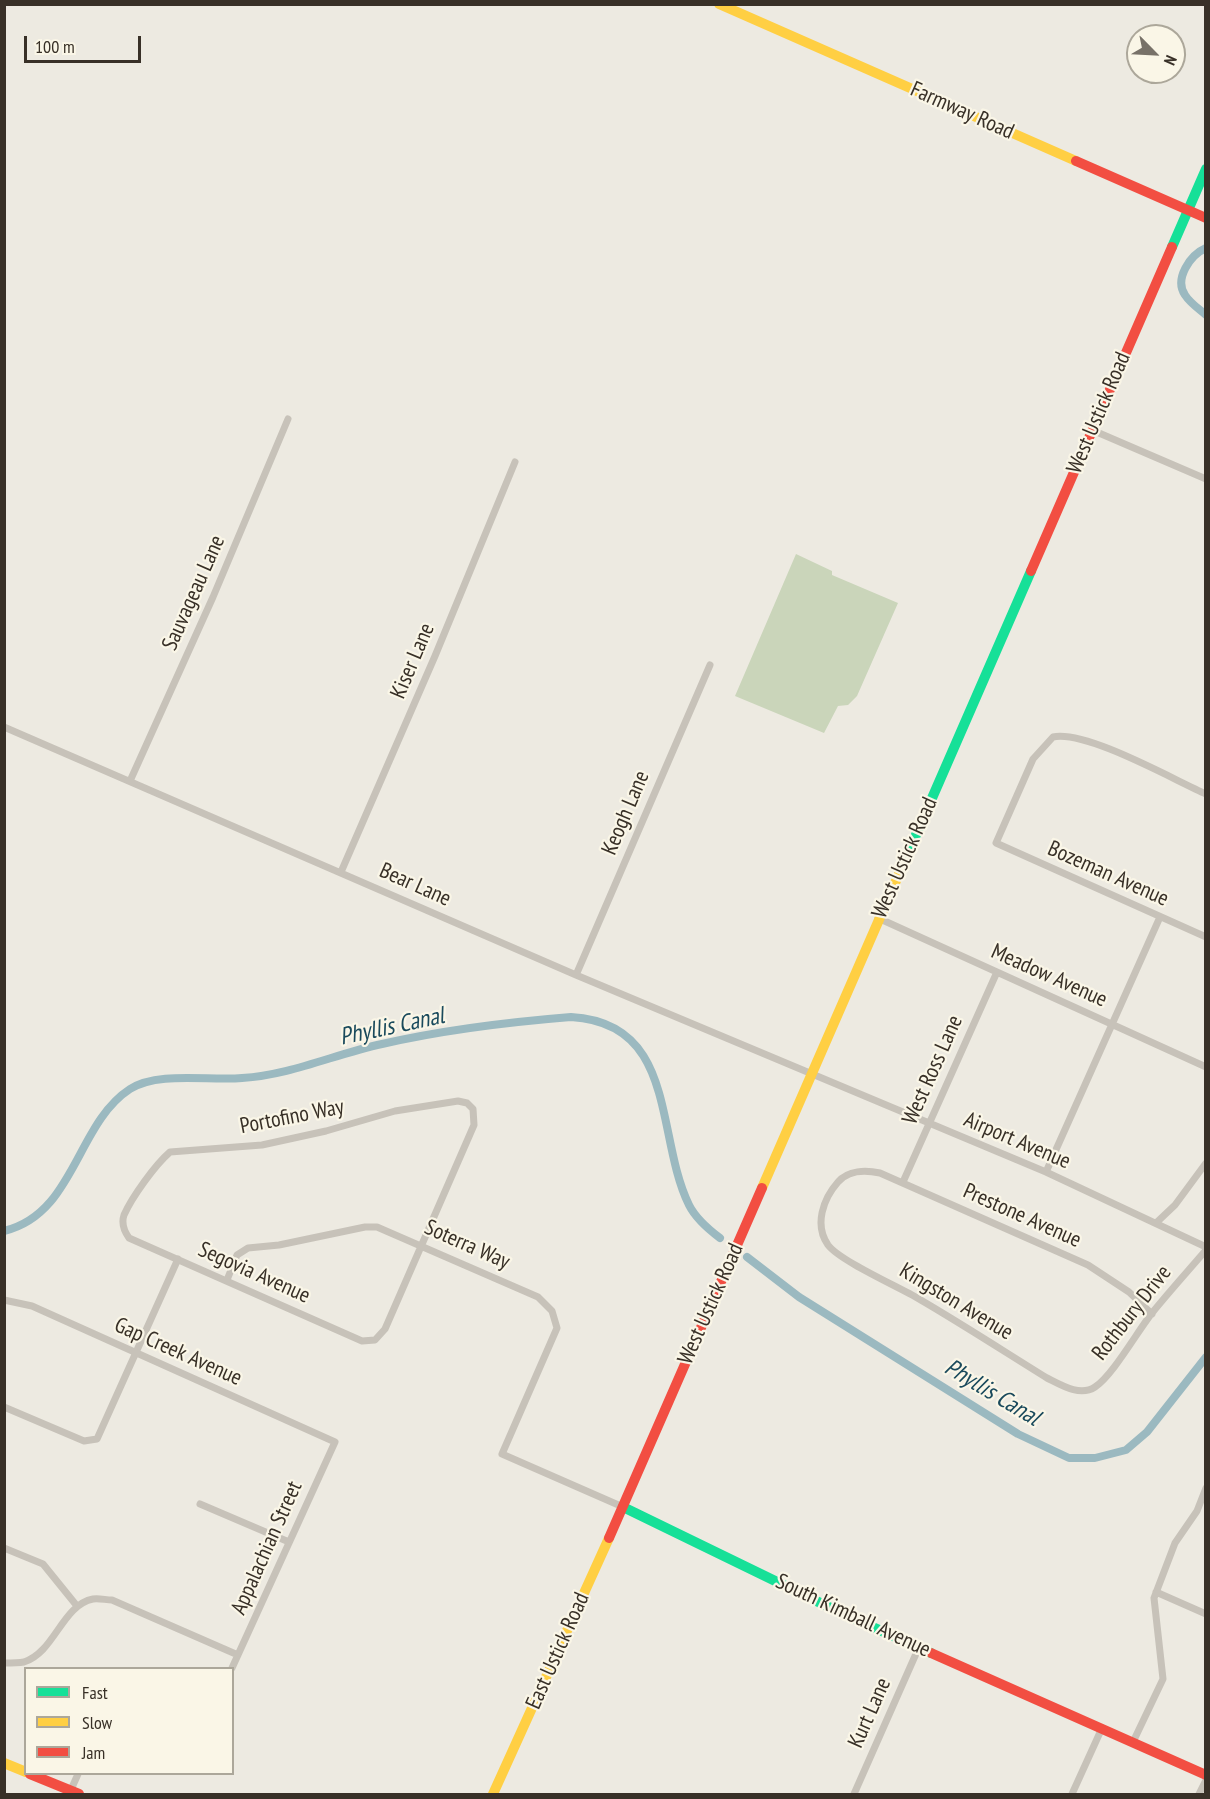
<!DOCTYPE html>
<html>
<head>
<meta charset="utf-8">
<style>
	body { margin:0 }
	#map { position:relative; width:1210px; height:1799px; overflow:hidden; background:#edeae1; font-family:"PT Sans Narrow",sans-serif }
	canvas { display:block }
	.frame { position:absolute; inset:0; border:6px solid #383027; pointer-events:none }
	.legend { position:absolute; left:24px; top:1667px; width:210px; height:108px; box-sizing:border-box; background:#faf6e7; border:2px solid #aca79a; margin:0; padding:8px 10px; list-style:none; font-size:18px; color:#383027 }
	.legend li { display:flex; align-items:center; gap:12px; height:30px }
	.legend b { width:30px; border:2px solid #aca79a }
	.north { position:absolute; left:1126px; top:24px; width:60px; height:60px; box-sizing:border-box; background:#faf6e7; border:2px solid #aca79a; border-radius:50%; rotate:114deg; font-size:16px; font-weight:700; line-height:24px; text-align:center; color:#383027 }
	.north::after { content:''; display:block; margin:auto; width:21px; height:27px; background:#777168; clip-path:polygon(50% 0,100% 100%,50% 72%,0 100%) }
	.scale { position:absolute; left:24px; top:36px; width:117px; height:27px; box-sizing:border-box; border:3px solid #383027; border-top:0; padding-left:8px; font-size:18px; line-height:21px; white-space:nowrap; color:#383027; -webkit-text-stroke:4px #faf6e7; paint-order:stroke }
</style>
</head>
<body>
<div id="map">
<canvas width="1210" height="1799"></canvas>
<div class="frame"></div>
<ul class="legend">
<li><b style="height:8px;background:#16e098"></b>Fast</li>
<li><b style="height:8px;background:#ffcf43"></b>Slow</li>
<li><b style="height:8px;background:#f24e42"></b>Jam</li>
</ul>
<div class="north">N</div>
<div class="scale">100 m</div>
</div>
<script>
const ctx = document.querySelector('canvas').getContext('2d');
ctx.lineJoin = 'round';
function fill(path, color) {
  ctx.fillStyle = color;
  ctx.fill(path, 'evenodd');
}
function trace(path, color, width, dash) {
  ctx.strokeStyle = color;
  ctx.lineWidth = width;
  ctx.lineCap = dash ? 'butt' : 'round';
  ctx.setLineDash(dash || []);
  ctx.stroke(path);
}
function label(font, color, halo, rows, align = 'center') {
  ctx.font = font + ' "PT Sans Narrow",sans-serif';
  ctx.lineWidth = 4.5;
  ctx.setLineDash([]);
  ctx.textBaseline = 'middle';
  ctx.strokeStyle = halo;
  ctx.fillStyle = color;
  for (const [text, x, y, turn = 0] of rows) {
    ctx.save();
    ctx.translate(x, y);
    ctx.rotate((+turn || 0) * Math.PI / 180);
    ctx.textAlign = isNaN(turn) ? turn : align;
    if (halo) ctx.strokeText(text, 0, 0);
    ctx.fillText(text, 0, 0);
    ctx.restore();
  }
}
fill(new Path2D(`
	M796 554 832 571V575L898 603 857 696 848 705 838 706 824 733 735 696Z`), '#cad5ba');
trace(new Path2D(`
	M1206 248C1190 255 1174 279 1185 295 1190 303 1199 309 1206 315
	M4 1231C75 1214 76 1124 130 1089 158 1071 209 1081 242 1078 291 1075 335 1054 382 1044 443 1030 509 1022 571 1017 678 1023 655 1136 689 1205 696 1219 708 1229 720 1238
	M747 1257 799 1297 1018 1434 1069 1458H1095L1126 1450 1147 1432 1206 1357`), '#9bb9c0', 8);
trace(new Path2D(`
	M1092 430 1206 479
	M4 727 576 975 1046 1172 1206 1247
	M130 781 213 597 288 419
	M1206 794C1172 779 1086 730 1053 737L1033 759 996 843 1206 937
	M341 872 435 656 515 462
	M878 918 1206 1067
	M576 975 710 665
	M458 1101 467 1103 473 1109 474 1125 385 1329 375 1340 362 1341 129 1238C124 1231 121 1224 124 1215 132 1197 155 1165 170 1152L262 1145 326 1131 395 1111Z
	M1046 1172 1160 917
	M903 1182 997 972
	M1156 1223 1175 1205 1206 1163
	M227 1280 237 1255 248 1248 279 1245 365 1227H377L538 1297 552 1311 557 1328 502 1454 623 1507
	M4 1300 32 1306 335 1442 232 1668
	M1152 1314 1129 1292 1088 1265 880 1173C866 1170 848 1170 838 1182 823 1199 814 1225 828 1245 840 1261 899 1287 919 1299 962 1324 1005 1352 1047 1378 1061 1385 1080 1397 1095 1387 1113 1375 1137 1332 1152 1313 1169 1292 1188 1271 1206 1250
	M4 1407 84 1441 97 1439 178 1259
	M200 1504 289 1542
	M4 1548 43 1564 77 1606
	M1156 1592 1206 1614
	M4 1663C10 1663 18 1663 24 1662 55 1652 62 1605 93 1599 99 1598 106 1600 112 1600L238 1655
	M1133 1742 1163 1679 1154 1598 1175 1543 1197 1511 1206 1488
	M70 1792 78 1774
	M854 1794 919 1647
	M1072 1794 1102 1728
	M1199 1794 1206 1780`), '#c7c2b9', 7);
trace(new Path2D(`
	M1172 247 1206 169
	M902 867 1031 571
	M623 1507 839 1612 931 1653`), '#16e098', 10);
trace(new Path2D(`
	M719 4 1076 161
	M762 1188 902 867
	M4 1763 26 1772
	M493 1794 609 1538`), '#ffcf43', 10);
trace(new Path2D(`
	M1076 161 1206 218
	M1031 571 1172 247
	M609 1538 762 1188
	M931 1653 1206 1775
	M30 1774 79 1794`), '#f24e42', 10);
label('22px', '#383027', '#faf6e7', [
	["Farmway Road",962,111,24],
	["West Ustick Road",1099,413,-67],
	["Sauvageau Lane",194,593,-66],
	["Kiser Lane",413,661,-67],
	["Keogh Lane",626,813,-67],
	["West Ustick Road",905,858,-66],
	["Bozeman Avenue",1108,874,24],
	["Bear Lane",415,885,24],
	["Meadow Avenue",1049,976,24],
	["West Ross Lane",933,1070,-66],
	["Portofino Way",292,1117,-11],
	["Airport Avenue",1017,1141,23],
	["Prestone Avenue",1022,1216,24],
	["Soterra Way",467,1245,24],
	["Segovia Avenue",254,1273,24],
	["Kingston Avenue",956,1302,31],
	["West Ustick Road",711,1304,-66],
	["Rothbury Drive",1132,1313,-52],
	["Gap Creek Avenue",178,1352,24],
	["Appalachian Street",267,1548,-66],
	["South Kimball Avenue",853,1616,25],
	["East Ustick Road",558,1651,-66],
	["Kurt Lane",870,1713,-66]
]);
label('italic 24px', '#1a4a5c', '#faf6e7', [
	["Phyllis Canal",392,1027,-12],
	["Phyllis Canal",992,1393,31]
]);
</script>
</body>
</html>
